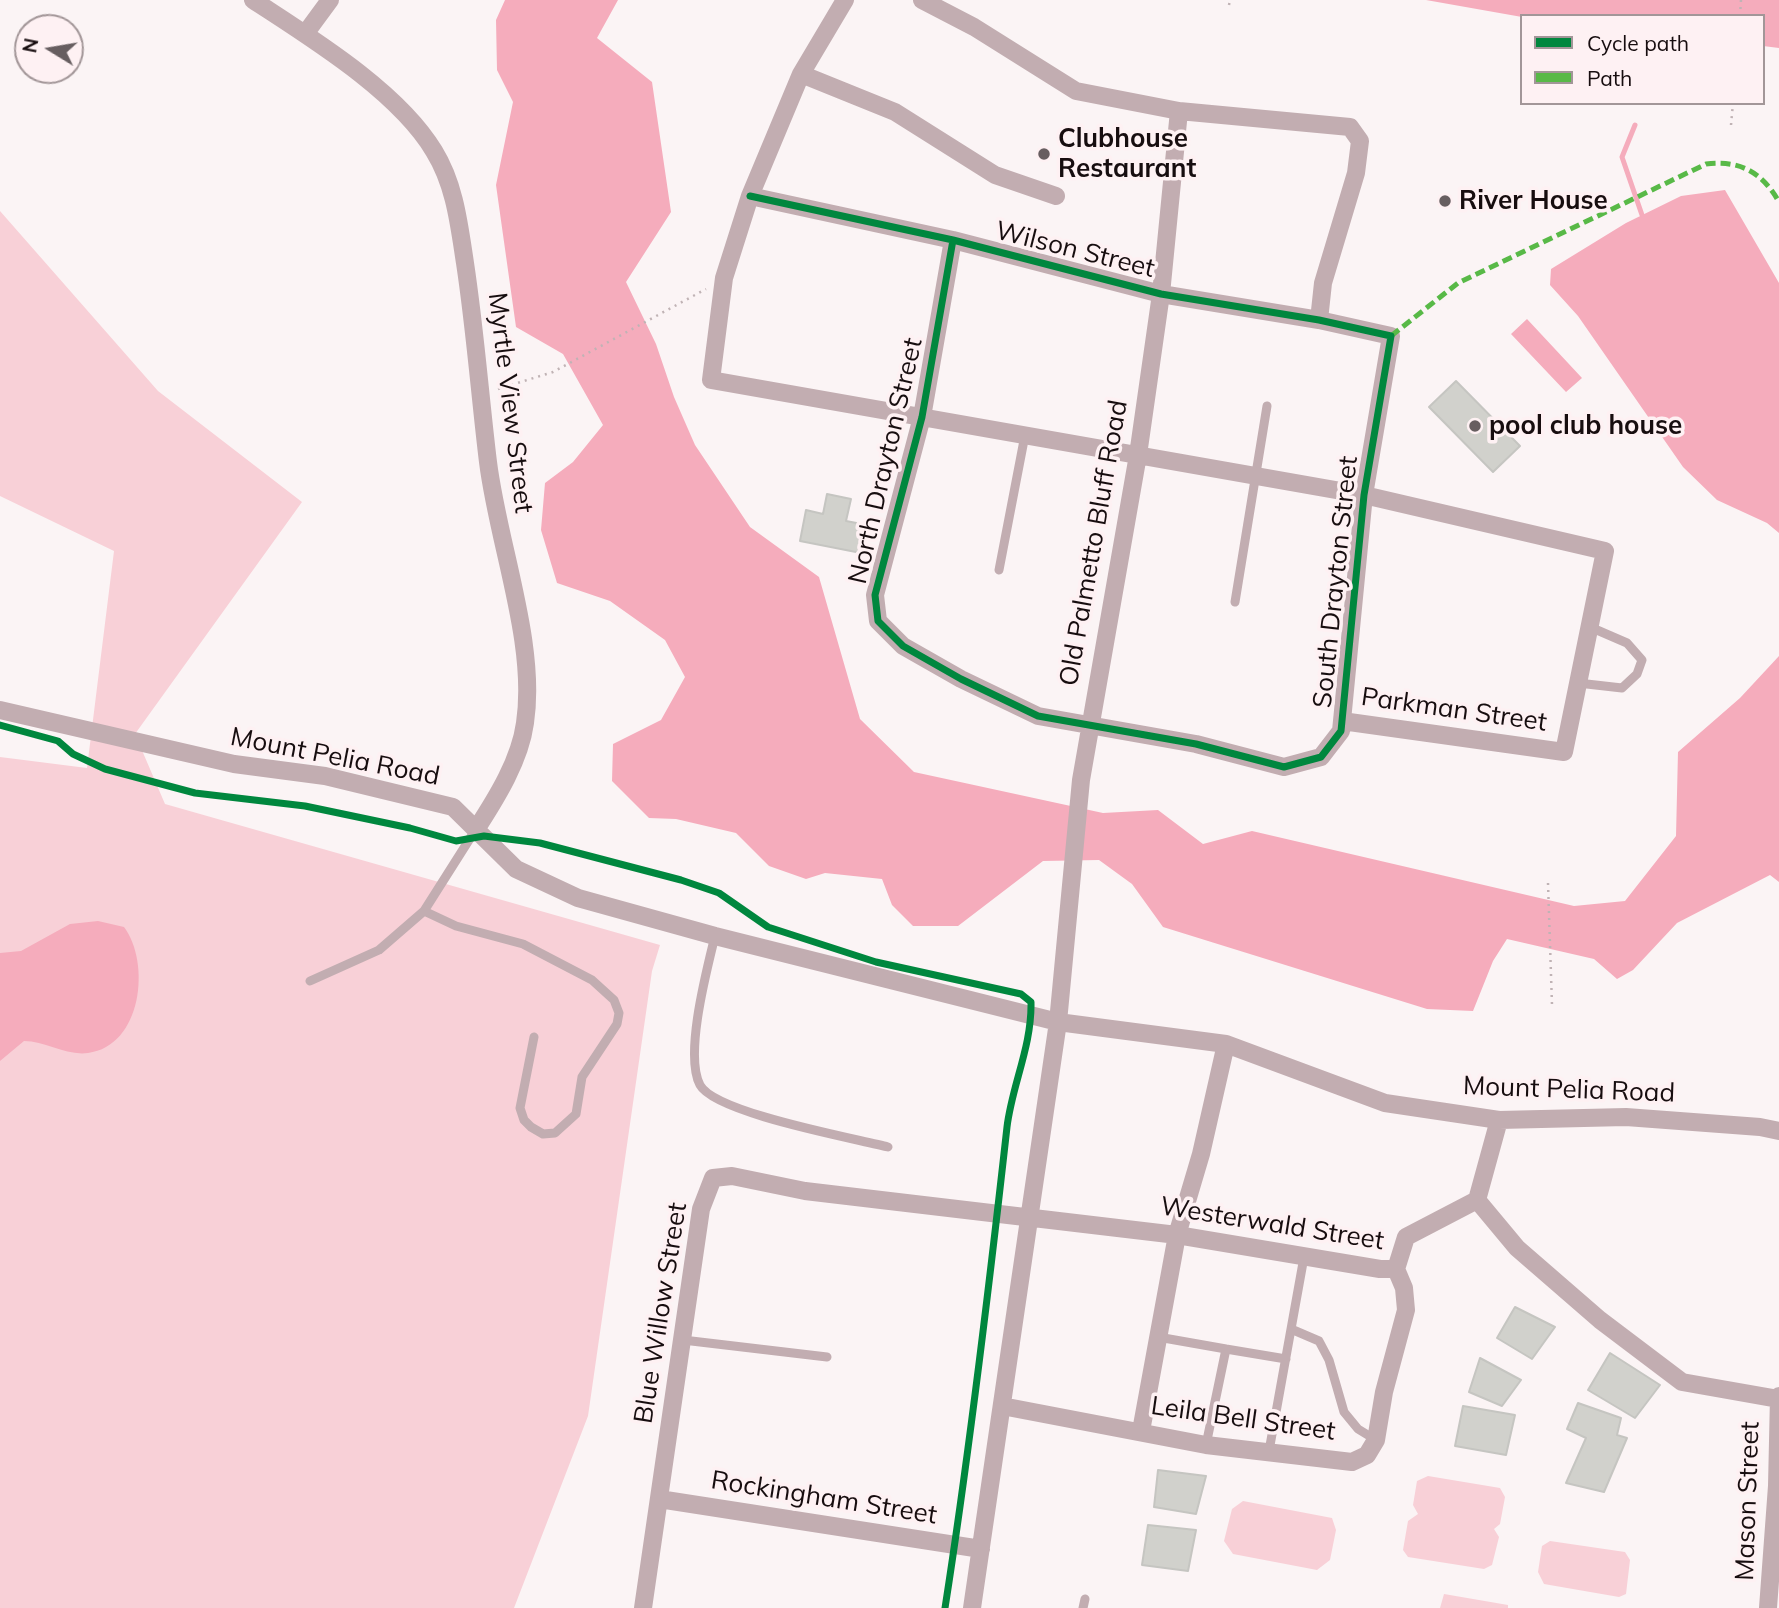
<!DOCTYPE html>
<html>
<head>
<meta charset="utf-8">
<style>
	body { margin:0 }
	#map { position:relative; width:1779px; height:1608px; overflow:hidden; background:#fbf4f5; font-family:Mulish,sans-serif }
	canvas { display:block }
	.legend { position:absolute; left:1520px; top:14px; width:245px; height:91px; box-sizing:border-box; background:#fef1f3; border:2px solid #a29698; margin:0; padding:9px 12px; list-style:none; font-size:21px; color:#170d0f }
	.legend li { display:flex; align-items:center; gap:14px; height:35px }
	.legend b { width:35px; border:2px solid #a29698 }
	.north { position:absolute; left:14px; top:14px; width:70px; height:70px; box-sizing:border-box; background:#fef1f3; border:2px solid #a29698; border-radius:50%; rotate:281deg; font-size:19px; font-weight:700; line-height:28px; text-align:center; color:#170d0f }
	.north::after { content:''; display:block; margin:auto; width:24px; height:32px; background:#675e60; clip-path:polygon(50% 0,100% 100%,50% 72%,0 100%) }
</style>
</head>
<body>
<div id="map">
<canvas width="1779" height="1608"></canvas>
<ul class="legend">
<li><b style="height:9px;background:#00873e"></b>Cycle path</li>
<li><b style="height:9px;background:#58b947"></b>Path</li>
</ul>
<div class="north">N</div>
</div>
<script>
const ctx = document.querySelector('canvas').getContext('2d');
ctx.lineJoin = 'round';
function fill(path, color) {
  ctx.fillStyle = color;
  ctx.fill(path, 'evenodd');
}
function trace(path, color, width, dash) {
  ctx.strokeStyle = color;
  ctx.lineWidth = width;
  ctx.lineCap = dash ? 'butt' : 'round';
  ctx.setLineDash(dash || []);
  ctx.stroke(path);
}
function label(font, color, halo, rows, align = 'center') {
  ctx.font = font + ' Mulish,sans-serif';
  ctx.lineWidth = 7;
  ctx.setLineDash([]);
  ctx.textBaseline = 'middle';
  ctx.strokeStyle = halo;
  ctx.fillStyle = color;
  for (const [text, x, y, turn = 0] of rows) {
    ctx.save();
    ctx.translate(x, y);
    ctx.rotate((+turn || 0) * Math.PI / 180);
    ctx.textAlign = isNaN(turn) ? turn : align;
    if (halo) ctx.strokeText(text, 0, 0);
    ctx.fillText(text, 0, 0);
    ctx.restore();
  }
}
fill(new Path2D(`
	M0 211 158 391 302 502 135 734 165 804 660 945 652 971 588 1416 514 1608H0V757L87 768 114 551 0 496Z
	M1428 1476 1500 1488 1505 1497 1500 1524 1494 1529 1499 1537 1492 1565 1484 1569 1408 1557 1403 1550 1408 1521 1418 1514 1413 1505 1417 1481Z
	M1243 1501 1332 1518 1336 1530 1330 1560 1317 1570 1233 1554 1224 1541 1232 1509Z
	M1550 1541 1625 1552 1630 1560 1626 1594 1619 1597 1544 1584 1538 1572 1542 1546Z
	M1444 1594 1508 1605V1608H1440Z`), '#f8d0d7');
fill(new Path2D(`
	M505 0H618L597 38 652 82 671 212 626 282 656 344 674 397 695 445 750 527 819 577 860 719 914 772 1103 813 1158 810 1203 844 1252 831 1574 906 1625 901 1676 836 1678 752 1740 698 1779 656V882L1770 875 1677 923 1633 970 1617 979 1594 959 1507 939 1493 961 1473 1011 1427 1009 1163 927 1132 884 1099 860 1043 861 958 926H913L892 905 882 879 825 873 806 879 769 866 736 833 676 819 649 818 612 781 613 744 661 720 685 677 665 640 610 601 557 583 541 530 545 483 573 462 603 425 563 354 516 327 496 185 513 102 497 70 496 20Z
	M1426 0H1779V48L1763 46V16L1522 17Z
	M1725 190 1779 283V533L1767 523 1717 500 1683 467 1578 316 1550 285 1551 269 1626 223 1681 196Z
	M1527 319 1582 378 1566 392 1511 334Z
	M98 921 124 927C151 963 142 1046 88 1053 66 1056 46 1041 24 1041L0 1061V953L21 951 70 924Z`), '#f5acbc');
trace(new Path2D(`
	M1635 125 1622 157 1642 215`), '#f5acbc', 5);
const building = new Path2D(`
	M1456 381 1520 446 1493 472 1429 407Z
	M827 494 851 499 846 521 867 525 861 553 800 541 806 510 823 514Z
	M1515 1307 1555 1327 1532 1359 1497 1338Z
	M1610 1353 1660 1385 1635 1418 1588 1390Z
	M1480 1358 1521 1380 1502 1406 1469 1392Z
	M1578 1403 1621 1418 1617 1435 1627 1438 1604 1492 1566 1483 1586 1438 1567 1429Z
	M1463 1406 1515 1415 1506 1455 1455 1446Z
	M1158 1470 1206 1476 1196 1514 1154 1507Z
	M1148 1525 1196 1530 1188 1571 1142 1565Z`);
fill(building, '#d1d1cc');
trace(building, '#c5c5c1', 2);
trace(new Path2D(`
	M1229 5 1230 0
	M1740 16 1741 0
	M1731 125 1733 103
	M498 389 553 372 706 289
	M1548 883 1552 1005`), '#c0b3b5', 2.5, [2, 5]);
trace(new Path2D(`
	M999 570 1025 435
	M1235 602 1267 406
	M1578 683 1622 688 1637 674 1642 660 1627 643 1590 627
	M424 911 456 926 523 944 592 980 614 1000 619 1013 617 1024 582 1077 576 1114 555 1133 543 1134 531 1127 524 1120 520 1108 534 1037
	M715 936C707 969 684 1055 700 1085 715 1113 853 1138 888 1147
	M310 981 379 950 424 911 476 829
	M1291 1329 1319 1341 1329 1360 1344 1412 1358 1429 1376 1440
	M1158 1337 1226 1349
	M683 1340 827 1357
	M1206 1445 1226 1349 1286 1359
	M1269 1451 1304 1257
	M1083 1608 1085 1599`), '#c2adb1', 9);
trace(new Path2D(`
	M253 0C311 38 398 91 434 151 455 185 459 224 465 263 475 329 480 396 488 462 498 544 537 643 525 723 520 760 497 797 477 828
	M845 0 801 74 750 196 724 278 711 380 1364 495 1605 551 1564 752 1342 721
	M922 0 974 27 1076 91 1179 111 1350 127 1360 141 1356 173 1323 283 1319 320
	M305 34 330 0
	M801 74 895 112 995 175 1056 196
	M750 196 953 240 1161 294 1319 320 1391 336 1364 495 1341 731 1321 757 1284 767 1196 744 1038 716 961 679 903 646 878 621 875 595 922 417 953 240
	M0 710 234 764 325 776 453 807 516 869 578 898 715 936 1058 1022 1226 1044 1385 1103 1499 1120 1626 1117 1760 1127 1779 1131
	M1477 1200 1517 1248 1600 1320 1682 1382 1778 1399
	M1002 1406 1206 1445 1352 1462 1367 1455 1376 1440 1384 1392 1406 1310 1404 1288 1396 1269
	M1141 1431 1177 1235 1201 1154 1226 1044
	M659 1499 981 1549
	M643 1608 701 1209 713 1178 732 1176 805 1191 1177 1235 1380 1269H1396L1406 1237 1477 1200 1499 1120
	M972 1608 1058 1022 1081 780 1138 455 1161 294 1179 111
	M1768 1608 1777 1486 1779 1396`), '#c2adb1', 18);
trace(new Path2D(`
	M1391 336 1458 283 1706 164C1740 160 1762 172 1779 202`), '#58b947', 5, [10, 5]);
trace(new Path2D(`
	M750 196 953 240 1161 294 1319 320 1391 336 1364 495 1341 731 1321 757 1284 767 1196 744 1038 716 961 679 903 646 878 621 875 595 922 417 953 240
	M0 725 58 741 73 754 105 769 195 793 305 806 410 828 456 841 484 836 540 843 681 880 719 893 768 927 876 962 1021 994 1031 1002C1032 1046 1012 1085 1007 1127 989 1288 970 1448 945 1608`), '#00873e', 7);
for (const [x, y, r, color] of [
	[1044,154,7,"#675e60"],
	[1445,201,7,"#675e60"],
	[1475,426,7,"#675e60"]
]) {
  const dot = new Path2D();
  dot.arc(x, y, r, 0, 2 * Math.PI);
  ctx.fillStyle = color;
  ctx.fill(dot);
  trace(dot, '#fef1f3', 2.5);
}
label('bold 26px', '#170d0f', '#fef1f3', [
	["Clubhouse",1058,139],
	["Restaurant",1058,169],
	["River House",1459,201],
	["pool club house",1489,426]
], 'left');
label('26px', '#170d0f', '#fef1f3', [
	["Wilson Street",1075,250,14],
	["Myrtle View Street",510,403,83],
	["North Drayton Street",886,461,-77],
	["Old Palmetto Bluff Road",1094,543,-80],
	["South Drayton Street",1336,582,-84],
	["Parkman Street",1454,710,8],
	["Mount Pelia Road",335,757,11],
	["Mount Pelia Road",1569,1090,2],
	["Westerwald Street",1272,1224,9],
	["Blue Willow Street",661,1313,-81],
	["Leila Bell Street",1243,1419,8],
	["Rockingham Street",824,1498,9],
	["Mason Street",1748,1501,-88]
]);
</script>
</body>
</html>
